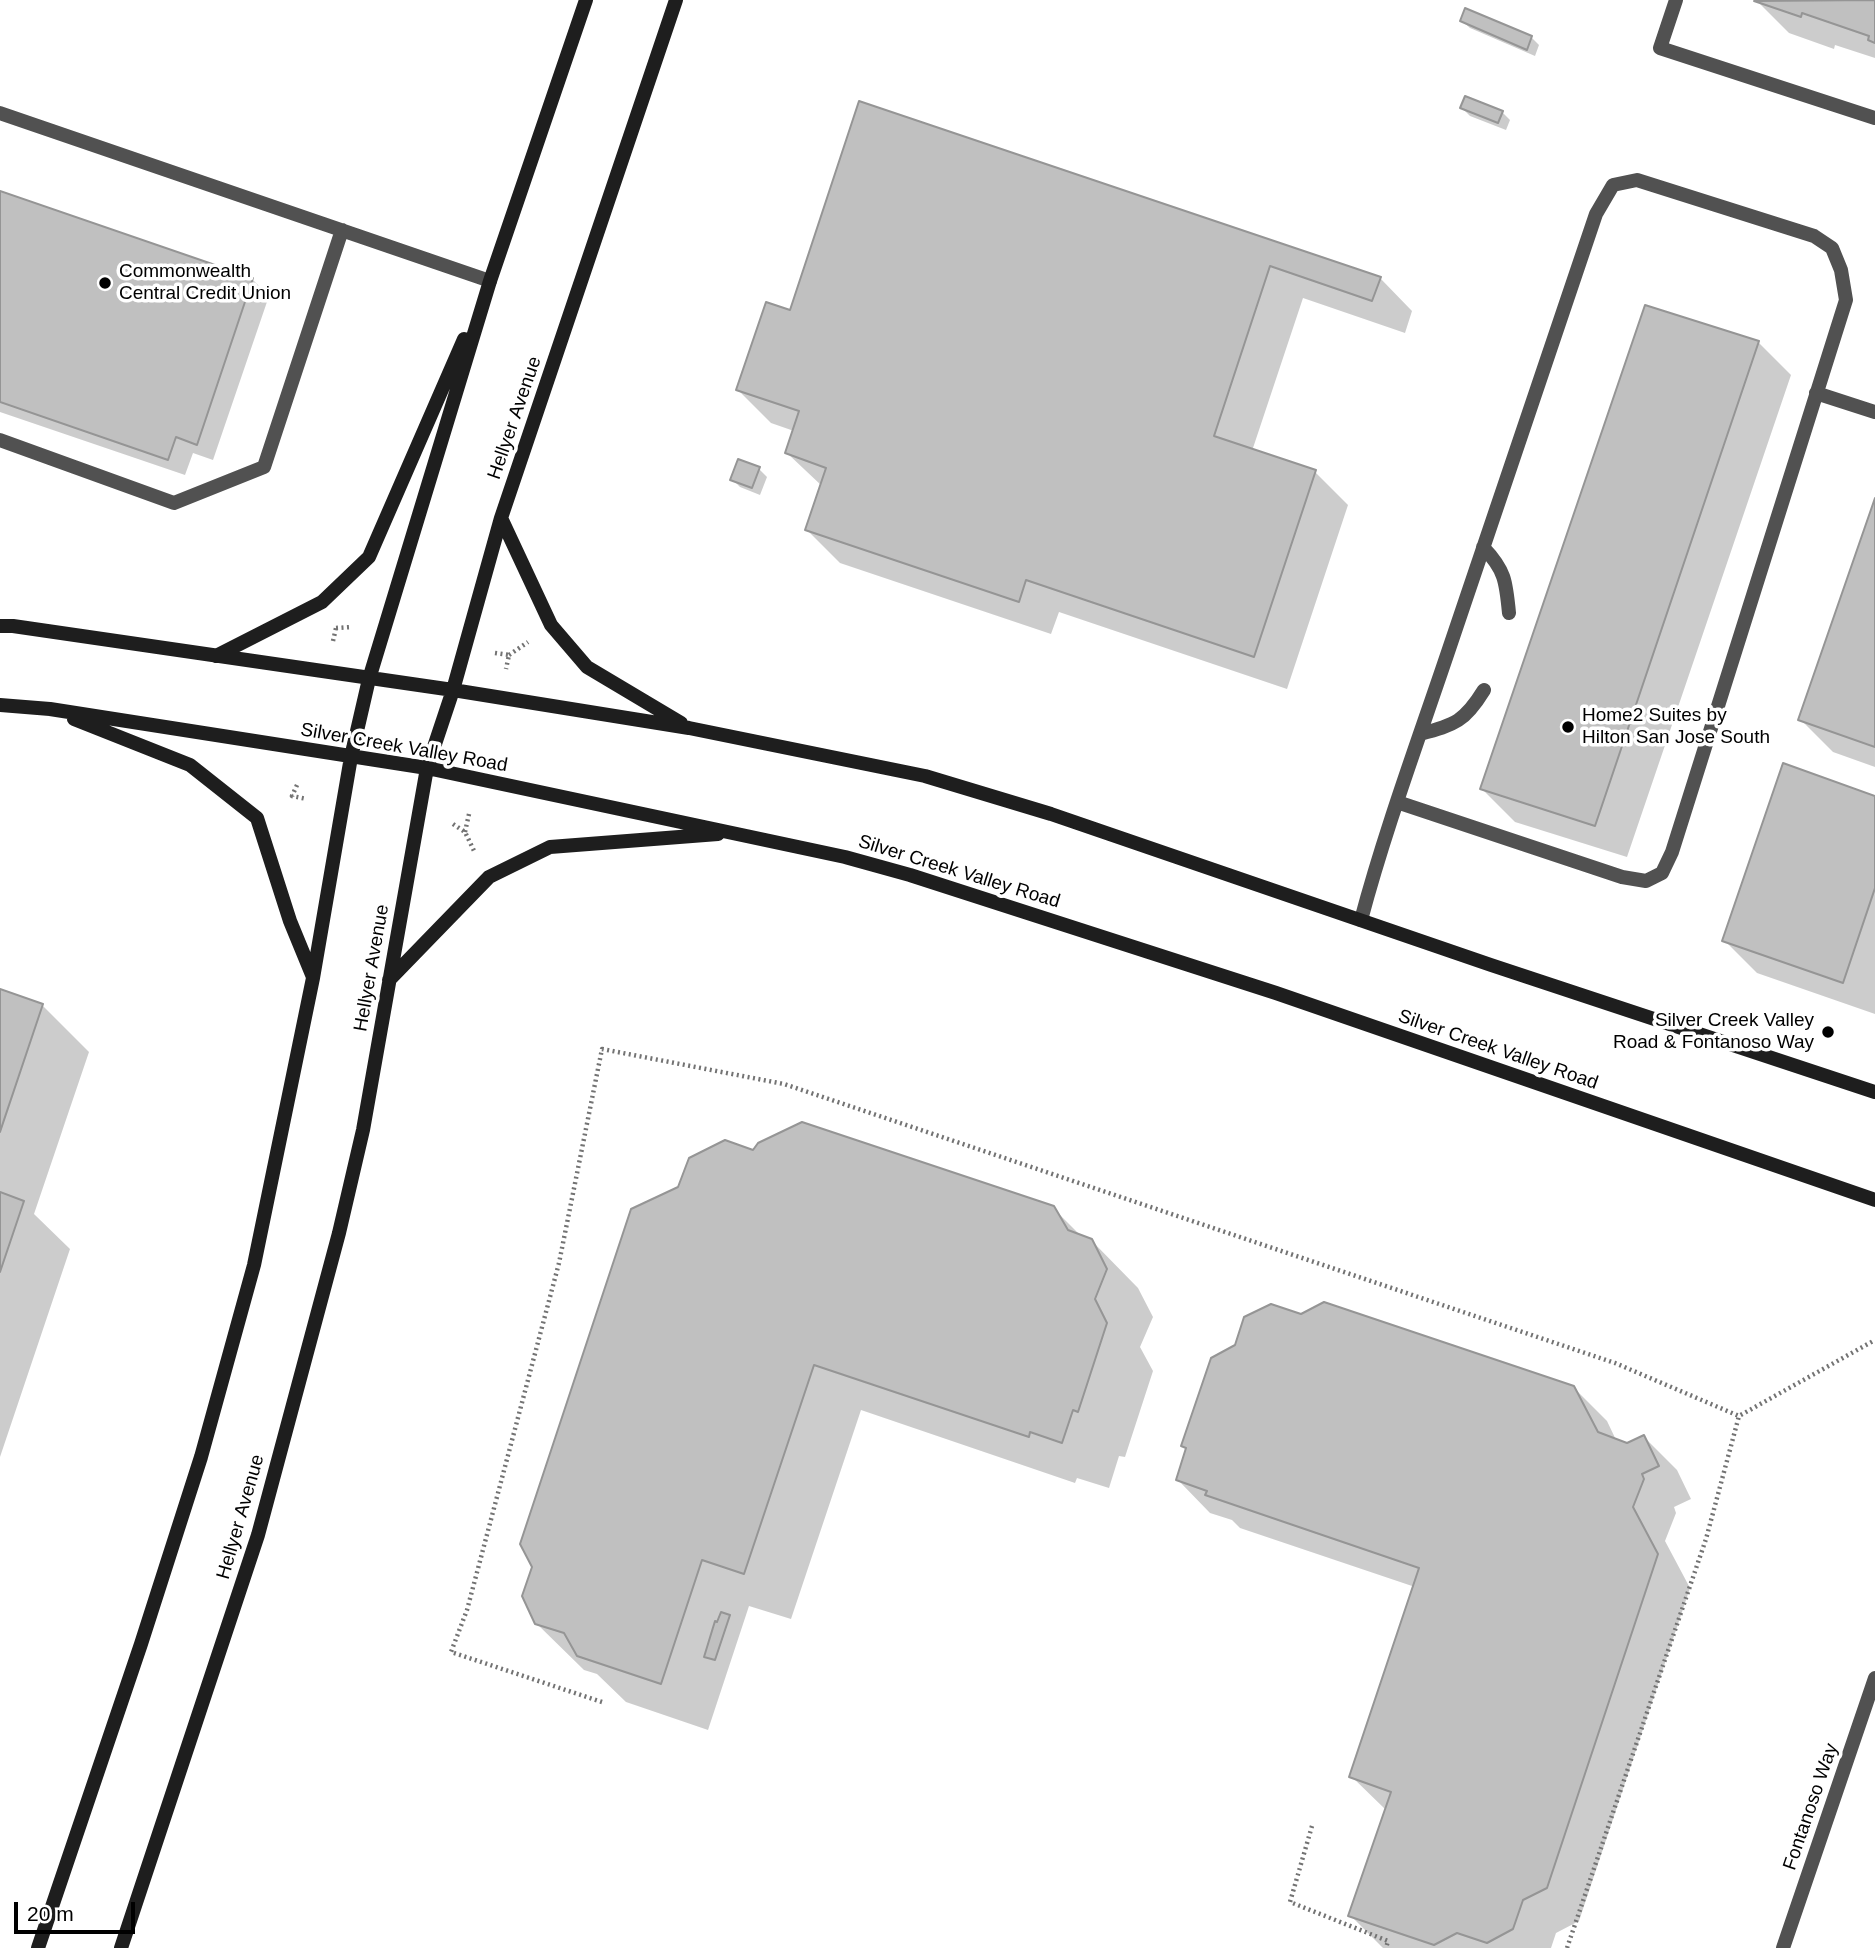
<!DOCTYPE html>
<html>
<head>
<meta charset="utf-8">
<style>
	body { margin:0 }
	#map { position:relative; width:1875px; height:1948px; overflow:hidden; background:#fff; font-family:Arial,sans-serif }
	canvas { display:block }
	.scale { position:absolute; left:14px; top:1902px; width:121px; height:32px; box-sizing:border-box; border:4px solid #000; border-top:0; padding-left:9px; font-size:21px; line-height:24px; white-space:nowrap; color:#000; -webkit-text-stroke:5px #fff; paint-order:stroke }
</style>
</head>
<body>
<div id="map">
<canvas width="1875" height="1948"></canvas>
<div class="scale">20 m</div>
</div>
<script>
const ctx = document.querySelector('canvas').getContext('2d');
ctx.lineJoin = 'round';
function fill(path, color) {
  ctx.fillStyle = color;
  ctx.fill(path, 'evenodd');
}
function trace(path, color, width, dash) {
  ctx.strokeStyle = color;
  ctx.lineWidth = width;
  ctx.lineCap = dash ? 'butt' : 'round';
  ctx.setLineDash(dash || []);
  ctx.stroke(path);
}
function label(font, color, halo, rows, align = 'center') {
  ctx.font = font + ' Arial,sans-serif';
  ctx.lineWidth = 7;
  ctx.setLineDash([]);
  ctx.textBaseline = 'middle';
  ctx.strokeStyle = halo;
  ctx.fillStyle = color;
  for (const [text, x, y, turn = 0] of rows) {
    ctx.save();
    ctx.translate(x, y);
    ctx.rotate((+turn || 0) * Math.PI / 180);
    ctx.textAlign = isNaN(turn) ? turn : align;
    if (halo) ctx.strokeText(text, 0, 0);
    ctx.fillText(text, 0, 0);
    ctx.restore();
  }
}
fill(new Path2D(`
	M1756 0H1875V58L1835 45 1834 49 1789 33Z
	M1462 21 1531 37 1539 45 1535 56 1470 28Z
	M860 104 1380 278 1412 311 1405 333 1303 298 1252 451 1315 472 1348 505 1287 689 1059 612 1051 634 840 563 807 530 822 486 787 453 794 431 771 423 738 390 791 312Z
	M1462 108 1502 112 1510 120 1506 130 1470 116Z
	M0 193 252 279 269 296 213 460 193 453 185 475 0 412Z
	M1758 342 1791 375 1627 857 1515 822 1482 789Z
	M759 469 767 477 760 495 740 487 732 479Z
	M1875 504V767L1833 752 1800 719Z
	M1875 797V1014L1757 973 1724 940Z
	M0 991 42 1005 89 1052 34 1214 70 1249 0 1457Z
	M754 1152 1053 1208 1082 1237 1091 1240 1138 1288 1153 1317 1140 1347 1153 1371 1125 1457 1119 1456 1109 1488 1077 1478 1075 1483 861 1410 791 1619 749 1606 708 1730 626 1702 597 1674 584 1670 536 1623Z
	M1574 1388 1607 1421 1617 1442 1627 1445 1644 1437 1677 1470 1691 1499 1674 1507 1676 1513 1665 1541 1690 1588 1579 1921 1556 1933 1551 1948H1383L1350 1915 1386 1810 1351 1776 1415 1587 1240 1528 1232 1520 1210 1513 1178 1480 1188 1450 1183 1445Z`), '#0003');
const building = new Path2D(`
	M1875 0V43L1868 40 1869 36 1802 13 1801 17 1754 1Z
	M1465 8 1532 36 1527 50 1460 21Z
	M1465 96 1503 111 1498 123 1460 108Z
	M859 101 1381 277 1372 301 1270 266 1214 436 1316 470 1254 657 1026 580 1019 602 805 530 826 468 785 453 799 411 736 390 766 302 790 310Z
	M0 191 253 278 197 445 176 437 168 460 0 402Z
	M1645 305 1759 341 1595 826 1480 789Z
	M738 459 760 467 752 488 730 480Z
	M1875 498V747L1798 720Z
	M1783 763 1875 796V888L1843 983 1722 941Z
	M0 989 43 1004 0 1132Z
	M802 1122 1054 1206 1068 1230 1092 1239 1107 1269 1095 1299 1107 1323 1078 1412 1073 1410 1062 1443 1030 1432 1029 1437 814 1365 744 1574 702 1560 661 1684 577 1656 564 1633 535 1624 522 1596 532 1567 520 1544 631 1209 678 1187 689 1158 725 1140 753 1150 758 1143Z
	M0 1192 24 1201 0 1272Z
	M1324 1302 1574 1386 1598 1432 1627 1443 1644 1435 1659 1466 1642 1474 1644 1479 1633 1507 1658 1554 1547 1888 1523 1900 1513 1929 1487 1943 1457 1933 1434 1945 1348 1916 1391 1792 1349 1777 1419 1568 1205 1495 1207 1491 1176 1480 1186 1448 1181 1446 1211 1358 1235 1345 1244 1317 1271 1304 1301 1314Z
	M721 1612 730 1615 715 1660 704 1657 715 1621 717 1622Z`);
fill(building, '#c0c0c0');
trace(building, '#959595', 2);
trace(new Path2D(`
	M336 628 351 627
	M333 641 336 628 335 625
	M495 653 509 655 506 669
	M509 655 528 642
	M297 785 292 796 307 799
	M453 824 465 832 475 853
	M465 832 469 814
	M602 1702 451 1652 467 1610 559 1263 602 1049 784 1084 1615 1363 1739 1416 1875 1340
	M1312 1826 1290 1902 1388 1941 1386 1948
	M1567 1948 1706 1539 1739 1416`), '#737373', 4.5, [2, 3.5]);
trace(new Path2D(`
	M1676 0 1660 48 1875 118
	M0 113 490 281
	M1816 393 1875 412
	M0 440 174 503 264 467 342 230
	M1483 547C1505 570 1506 581 1509 613
	M1420 734C1455 725 1465 721 1484 690
	M1361 920C1385 830 1418 741 1448 652 1497 506 1546 360 1596 214L1613 185 1637 180 1814 236 1832 248 1841 270 1846 300 1672 852 1662 873 1646 881 1622 877 1397 802`), '#515151', 14);
trace(new Path2D(`
	M1783 1948 1875 1678`), '#515151', 14);
trace(new Path2D(`
	M501 518 551 625 587 667 681 723
	M0 626H13L453 690 689 728 925 776 1051 814 1491 965 1875 1092
	M216 656 322 602 369 557 464 339
	M0 705 50 709 427 768 845 857 910 875 1276 993 1875 1200
	M74 719 190 765 257 818 290 921 313 977
	M389 980 489 877 550 847 718 834
	M38 1948 141 1644 201 1457 254 1265 313 978 351 757 369 679 490 281 586 0
	M121 1948 258 1535 339 1233 363 1130 427 768 453 690 501 518 676 0`), '#1e1e1e', 14);
for (const [x, y, r, color] of [
	[105,283,7,"#000"],
	[1568,727,7,"#000"],
	[1828,1032,7,"#000"]
]) {
  const dot = new Path2D();
  dot.arc(x, y, r, 0, 2 * Math.PI);
  ctx.fillStyle = color;
  ctx.fill(dot);
  trace(dot, '#fff', 2.5);
}
label('19px', '#000', '#fff', [
	["Commonwealth",119,272],
	["Central Credit Union",119,294],
	["Home2 Suites by",1582,716],
	["Hilton San Jose South",1582,738],
	["Silver Creek Valley",1814,1021,"right"],
	["Road & Fontanoso Way",1814,1043,"right"]
], 'left');
label('19px', '#000', '#fff', [
	["Hellyer Avenue",515,418,-71],
	["Silver Creek Valley Road",404,748,10],
	["Silver Creek Valley Road",959,872,17],
	["Hellyer Avenue",372,968,-80],
	["Silver Creek Valley Road",1498,1050,19],
	["Hellyer Avenue",241,1517,-74],
	["Fontanoso Way",1811,1807,-71]
]);
</script>
</body>
</html>
